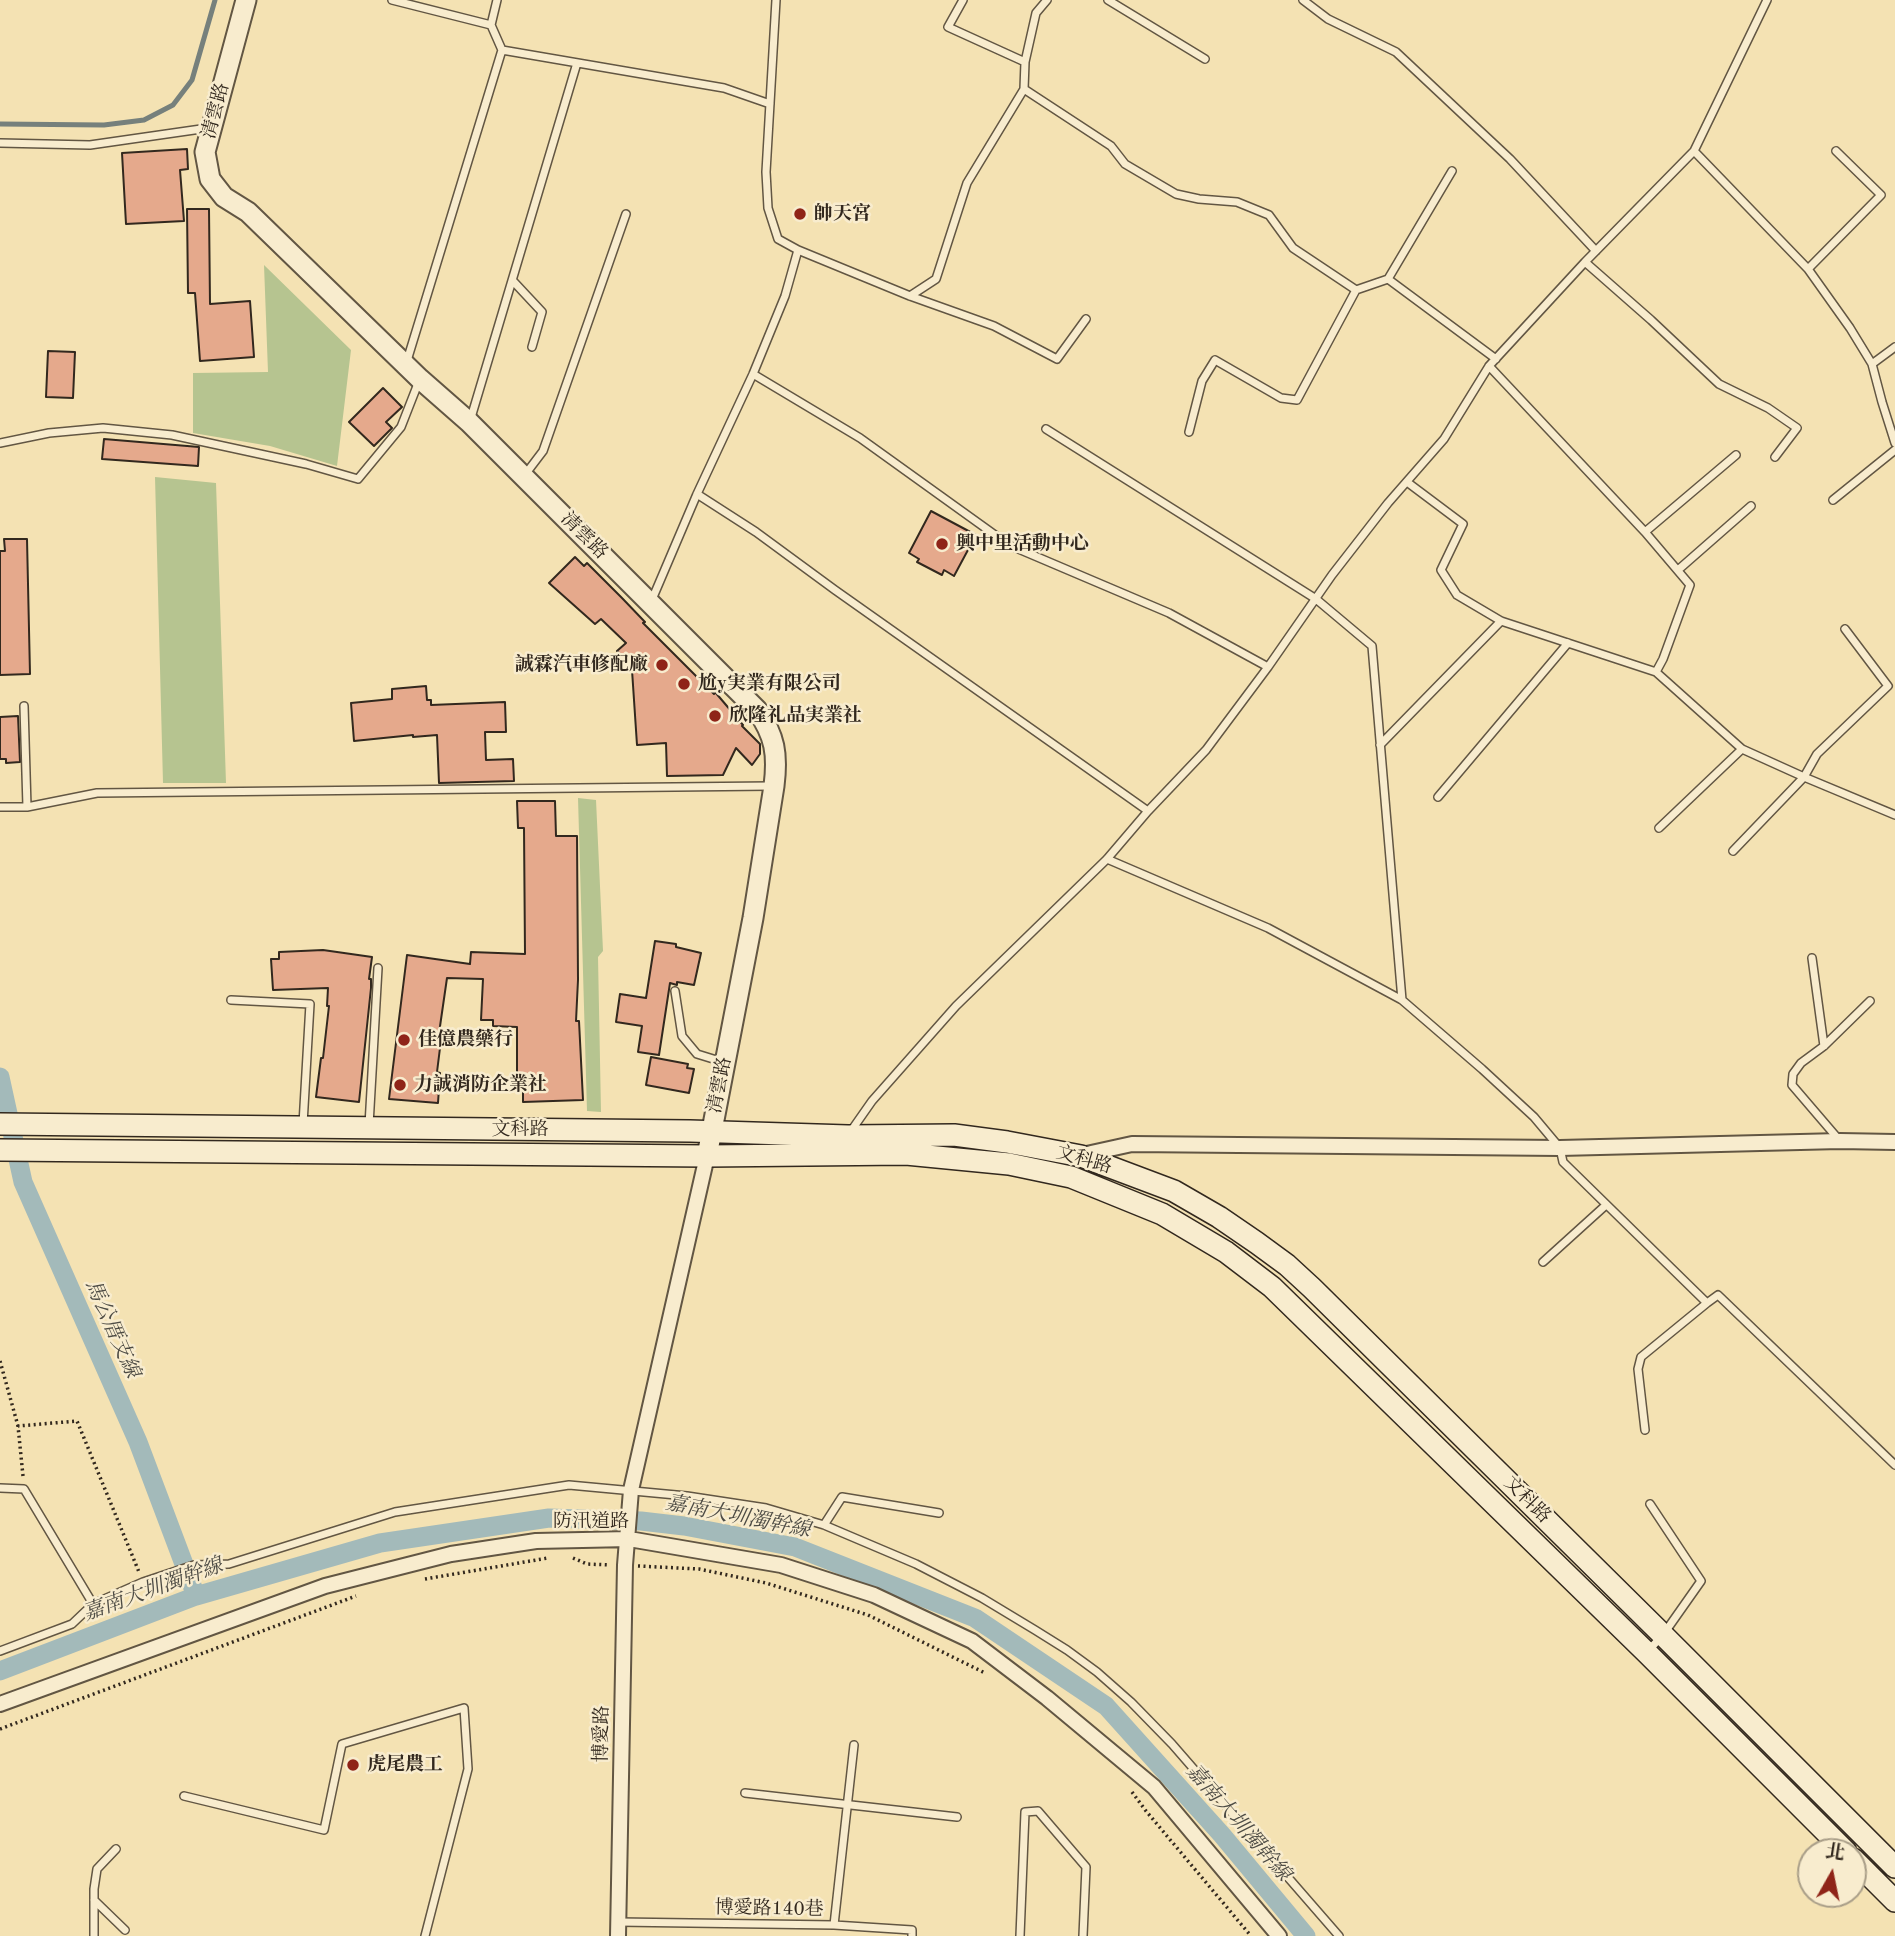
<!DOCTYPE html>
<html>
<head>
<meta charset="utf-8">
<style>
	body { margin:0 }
	#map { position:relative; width:1895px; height:1936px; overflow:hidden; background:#f4e2b3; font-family:"Old Standard TT","Noto Serif TC",serif }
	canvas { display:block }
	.north { position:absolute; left:1797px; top:1838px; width:70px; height:70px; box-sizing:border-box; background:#f8ecce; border:2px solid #a99e88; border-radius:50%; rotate:9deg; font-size:19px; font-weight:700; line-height:28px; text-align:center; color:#32281e }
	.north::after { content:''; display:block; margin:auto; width:24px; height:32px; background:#8f2418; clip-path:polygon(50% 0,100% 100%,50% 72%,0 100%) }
</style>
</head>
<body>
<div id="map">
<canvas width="1895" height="1936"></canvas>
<div class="north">北</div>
</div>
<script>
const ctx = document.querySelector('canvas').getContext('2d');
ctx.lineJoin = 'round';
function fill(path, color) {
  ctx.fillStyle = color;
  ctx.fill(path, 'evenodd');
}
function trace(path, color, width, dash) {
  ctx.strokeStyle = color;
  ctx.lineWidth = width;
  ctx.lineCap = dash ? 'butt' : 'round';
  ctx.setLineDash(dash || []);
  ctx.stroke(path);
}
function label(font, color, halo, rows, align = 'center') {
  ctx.font = font + ' "Old Standard TT","Noto Serif TC",serif';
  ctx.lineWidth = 5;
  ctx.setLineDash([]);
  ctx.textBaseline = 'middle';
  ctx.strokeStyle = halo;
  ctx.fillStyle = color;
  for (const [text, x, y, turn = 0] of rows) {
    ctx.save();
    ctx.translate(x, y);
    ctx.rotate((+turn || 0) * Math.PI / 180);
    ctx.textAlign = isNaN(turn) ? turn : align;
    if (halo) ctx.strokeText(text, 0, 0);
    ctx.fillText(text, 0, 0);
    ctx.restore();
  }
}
fill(new Path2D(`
	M264 265 351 350 337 466 270 446 193 433V373L268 372Z
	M155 477 216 483 226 783H163Z
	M578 798 596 800 603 951 598 957 601 1112 587 1111Z`), '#b6c490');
trace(new Path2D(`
	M0 124 104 125 144 120 173 105 192 80 215 0`), '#76807c', 5);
trace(new Path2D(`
	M0 1077 23 1182 138 1442 196 1596
	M0 1671 196 1596 380 1543 549 1518 641 1521 684 1526 795 1547 975 1618 1106 1706 1222 1835 1306 1936`), '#a3baba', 19);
const building = new Path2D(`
	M187 149 188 169 180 170 184 221 126 224 122 153Z
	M187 209H209L210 304 250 301 254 357 200 361 195 293H188Z
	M48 351 75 352 73 398 46 397Z
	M383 388 402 407 386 422 392 428 374 446 349 422Z
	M104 439 199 447 198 466 102 459Z
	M931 511 976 535 954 576 944 570 942 575 917 562 919 559 909 553Z
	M4 539H27L30 674 0 675V551H5Z
	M575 557 584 566 587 563 622 598 645 622 643 623 714 694 715 692 743 725 742 726 760 744V754L752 765 736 748 723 775 667 776 666 743 637 745 632 670 629 663 617 651 626 643 601 619 595 624 549 583Z
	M426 686 427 700H431V705L505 702 506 732H485L486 760 513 759 514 781 439 783 437 735 413 737V735L354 741 351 703 392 699V689Z
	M18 716 20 762 6 763V759H0V717Z
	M517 801H555L556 836H577L578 980 576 1021H579L583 1100 523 1102V1091H517V1027L493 1026V1020H481L483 979 447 978 437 1047 440 1048 437 1072 440 1073 438 1103 389 1099 407 955 470 964 471 952 525 954 524 828H518Z
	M655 941 676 944V947L701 953 694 985 677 982V985L670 983 659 1055 638 1052 642 1026 616 1022 620 994 646 998Z
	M323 950 372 957 369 979H371V988L359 1102 316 1097 321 1058H323L329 1006H327L328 988 273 990 271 959H279V952Z
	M651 1057 688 1064 687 1068 694 1069 689 1093 646 1085Z`);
fill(building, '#e5a98c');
trace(building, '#32281e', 2);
const service = new Path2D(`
	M392 0 491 25
	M963 0 948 27 1025 62 1024 89
	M1108 0 1205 59
	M1303 0 1328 19 1396 52 1510 159 1596 251
	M502 50 724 88 770 104
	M1025 62 1036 13 1047 0
	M0 143 90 145 208 128
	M1694 151 1808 269 1850 328 1872 364 1882 402 1895 443
	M798 250 910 296 994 326 1057 359 1086 319
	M1585 262 1651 320 1719 384 1768 408 1797 428 1775 457
	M1808 269 1881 195 1836 151
	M1388 279 1452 171
	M513 281 542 312 532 347
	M910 296 936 279 967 183 1024 89 1111 146 1125 164 1176 194 1199 199 1237 202 1269 215 1293 248 1356 290 1388 279 1496 359
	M406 364 502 50 491 25 497 0
	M1872 364 1895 347
	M1489 366 1645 532 1690 585 1663 659 1656 672 1742 749 1804 777 1895 815
	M753 374 860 438 1009 545 1169 613 1268 667
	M470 421 577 63
	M1046 429 1316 599 1372 646 1402 1000
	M1189 432 1202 381 1215 360 1281 398 1297 400 1356 290
	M0 443 49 433 103 428 172 435 306 464 358 479 401 427 419 381
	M524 476 543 451 626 214
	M1407 482 1463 524 1441 570 1457 595 1501 621 1656 672
	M697 494 756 532 835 590 1148 811
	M1833 500 1895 450
	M1645 532 1736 455
	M1678 570 1751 506
	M651 602 697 494 753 374 785 296 798 250 778 239 768 208 766 172 776 0
	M24 706 27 807
	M1380 745 1501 621
	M1438 797 1568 643
	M0 807H27L97 793 771 786
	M1659 828 1742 749
	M1733 851 1804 777 1817 754 1888 686 1845 629
	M1107 859 1268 928 1402 1000 1482 1069 1534 1117 1560 1148 1563 1162 1707 1303 1718 1295 1895 1465
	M1812 958 1824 1046
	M675 991 682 1036 697 1054 723 1062
	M231 1000 310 1004 303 1124
	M369 1125 378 968
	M851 1131 872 1101 956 1006 1107 859 1148 811 1206 750 1268 667 1332 575 1388 503 1444 439 1489 366 1585 262 1694 151 1767 0
	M1840 1141 1792 1085 1793 1074 1801 1063 1824 1046 1870 1001
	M1543 1262 1606 1205
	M1645 1430 1638 1369 1641 1357 1707 1303
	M0 1488 24 1489 93 1604
	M824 1525 842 1497 939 1513
	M0 1651 72 1624 93 1604 143 1582 194 1565 229 1564 395 1512 569 1485 687 1496 766 1508 824 1525 916 1564 982 1598 1035 1630 1067 1650 1097 1672 1131 1702 1172 1744 1339 1936
	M1647 1652 1663 1635 1701 1581 1650 1504
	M745 1793 957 1817
	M184 1796 324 1830 342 1744 464 1708 468 1769 425 1936
	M94 1900 125 1930
	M618 1922 834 1925 912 1930V1936
	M834 1925 854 1745
	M94 1936V1889L97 1869 116 1849
	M1020 1936 1025 1812 1038 1811 1086 1867 1083 1936`);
const minor = new Path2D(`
	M1082 1155 1132 1144 1560 1148 1840 1141 1895 1142
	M0 1704 325 1586 451 1554 536 1541 629 1539 781 1565 874 1595 972 1641 1047 1698 1154 1787 1279 1936
	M618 1936 625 1565 631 1490 707 1156`);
const tertiary = new Path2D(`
	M246 0 205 152 210 179 224 197 248 212 420 379 469 422 757 710C775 736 778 754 774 786L753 918 707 1156`);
const secondary = new Path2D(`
	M0 1124 690 1131 848 1136 954 1135 1007 1142 1081 1156 1174 1191 1219 1217 1257 1243 1287 1265 1312 1288 1663 1635 1895 1867
	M0 1150 707 1156 906 1154 1009 1164 1071 1177 1162 1214 1226 1252 1272 1287 1647 1653 1846 1852
	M1853 1859 1895 1901`);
trace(service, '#625643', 10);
trace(minor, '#625643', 18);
trace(tertiary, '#625643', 23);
trace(secondary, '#32281e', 24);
trace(new Path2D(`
	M0 1361 18 1426
	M23 1476 18 1426 77 1421 139 1572
	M573 1558 587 1564 610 1565
	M638 1566 699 1569 766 1583 868 1615 985 1673
	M425 1579 548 1558
	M0 1729 356 1596
	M1132 1792 1146 1811 1251 1936`), '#32281e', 3.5, [2, 3.5]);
trace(service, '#f8ecce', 7);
trace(minor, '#f8ecce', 14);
trace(tertiary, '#f8ecce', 19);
trace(secondary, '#f8ecce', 21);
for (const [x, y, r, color] of [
	[800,214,7,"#8f2418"],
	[942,544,7,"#8f2418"],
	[662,665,7,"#8f2418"],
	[684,684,7,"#8f2418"],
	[715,716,7,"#8f2418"],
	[404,1040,7,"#8f2418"],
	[400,1085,7,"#8f2418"],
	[353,1765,7,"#8f2418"]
]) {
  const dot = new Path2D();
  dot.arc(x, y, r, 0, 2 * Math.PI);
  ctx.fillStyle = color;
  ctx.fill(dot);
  trace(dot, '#f8ecce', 2.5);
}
label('19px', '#32281e', '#f8ecce', [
	["清雲路",216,111,-75],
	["清雲路",584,536,45],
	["清雲路",720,1085,-79],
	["文科路",520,1130],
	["文科路",1084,1160,16],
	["文科路",1527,1500,45],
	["防汛道路",591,1522],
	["博愛路",602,1734,-89],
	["博愛路140巷",769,1909,1]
]);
label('bold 19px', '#32281e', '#f8ecce', [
	["帥天宮",814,214],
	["興中里活動中心",956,544],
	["誠霖汽車修配廠",648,665,"right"],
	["尬y実業有限公司",698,684],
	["欣隆礼品実業社",729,716],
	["佳億農藥行",418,1040],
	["力誠消防企業社",414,1085],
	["虎尾農工",367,1765]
], 'left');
label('italic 21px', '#4e4c45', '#f8ecce', [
	["馬公厝支線",112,1329,66],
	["嘉南大圳濁幹線",738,1517,11],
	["嘉南大圳濁幹線",153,1590,-20],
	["嘉南大圳濁幹線",1238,1823,49]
]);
</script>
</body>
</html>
